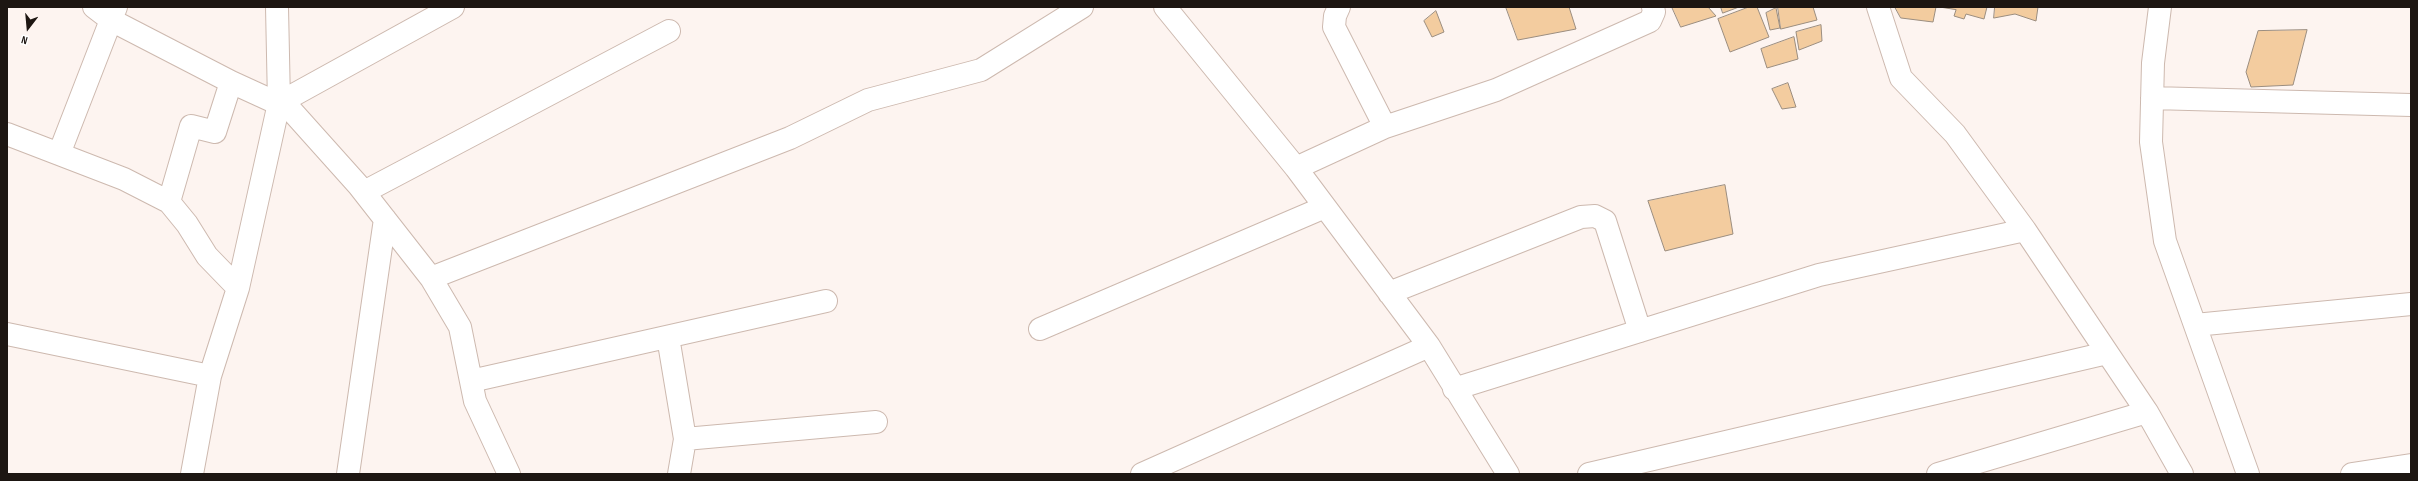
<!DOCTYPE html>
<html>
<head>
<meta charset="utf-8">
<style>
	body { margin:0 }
	#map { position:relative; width:2418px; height:481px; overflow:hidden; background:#fdf4f0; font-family:"Sofia Sans Condensed",sans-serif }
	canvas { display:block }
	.frame { position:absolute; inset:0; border:8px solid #1d1612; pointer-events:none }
	.north { position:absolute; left:8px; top:8px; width:40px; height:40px; -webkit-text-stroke:3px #fff; paint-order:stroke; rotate:196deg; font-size:11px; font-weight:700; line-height:16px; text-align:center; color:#1d1612 }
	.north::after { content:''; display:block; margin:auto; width:14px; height:18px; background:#1d1612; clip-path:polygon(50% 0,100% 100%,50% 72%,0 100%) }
</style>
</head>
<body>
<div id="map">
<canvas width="2418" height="481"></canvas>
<div class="frame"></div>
<div class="north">N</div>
</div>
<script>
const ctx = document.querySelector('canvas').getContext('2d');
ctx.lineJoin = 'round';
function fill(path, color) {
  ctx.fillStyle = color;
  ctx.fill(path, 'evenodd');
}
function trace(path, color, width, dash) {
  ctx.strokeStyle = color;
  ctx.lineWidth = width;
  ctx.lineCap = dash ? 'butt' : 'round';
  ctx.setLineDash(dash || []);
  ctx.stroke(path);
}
const building = new Path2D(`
	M1506 7H1569L1576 29 1518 40Z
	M1672 7H1708L1716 16 1681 27Z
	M1721 7H1739L1723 13Z
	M1749 7H1757L1769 37 1730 52 1718 19Z
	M1778 7H1813L1817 20 1781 29Z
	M1895 7H1936L1933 22 1901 18Z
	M1940 7H1987L1984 19 1966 14 1964 19 1954 16 1956 10Z
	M1995 7H2038L2036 21 2015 14 1994 18Z
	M1776 8 1780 28 1770 30 1766 13Z
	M1436 11 1444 32 1432 37 1424 21Z
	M1821 25 1822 41 1799 50 1796 32Z
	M2307 30 2293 85 2251 87 2246 72 2258 31Z
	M1794 37 1798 59 1767 68 1761 49Z
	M1788 83 1796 107 1782 109 1772 89Z
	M1725 185 1733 234 1665 251 1648 201Z`);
fill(building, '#f3cc9f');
trace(building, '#9b8d7f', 1);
const street = new Path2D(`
	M94 7 111 20 231 82
	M1165 7 1296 168 1429 346 1508 474
	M1339 7 1335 16 1334 27 1385 127
	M1878 7 1901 78 1955 134 2025 230 2147 412 2182 474
	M2160 7 2153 63 2151 142 2165 241 2248 474
	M2152 98 2411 105
	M279 103 453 7
	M7 134 124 179 169 202 187 224 207 256 238 288 210 376 192 474
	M59 154 116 7
	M1296 168 1385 127 1496 90 1650 21 1654 12 1653 7
	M364 192 669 31
	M169 202 191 126 215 132 231 82 290 109 359 186 431 278 460 327 475 401 509 474
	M431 278 790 138 868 100 981 70 1082 7
	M238 288 279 103 277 7
	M1389 293 1581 217 1595 216 1605 221 1640 331
	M2195 325 2411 304
	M1040 329 1325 207
	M7 334 210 376
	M668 337 685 439 876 422
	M471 381 826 301
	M1454 389 1819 275 2025 230
	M348 474 385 219
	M679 474 685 439
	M1142 474 1429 346
	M1589 474 2107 353
	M1938 474 2147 412
	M2352 474 2411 465`);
trace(street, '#cdb9af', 24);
trace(street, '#fff', 22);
</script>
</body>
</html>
